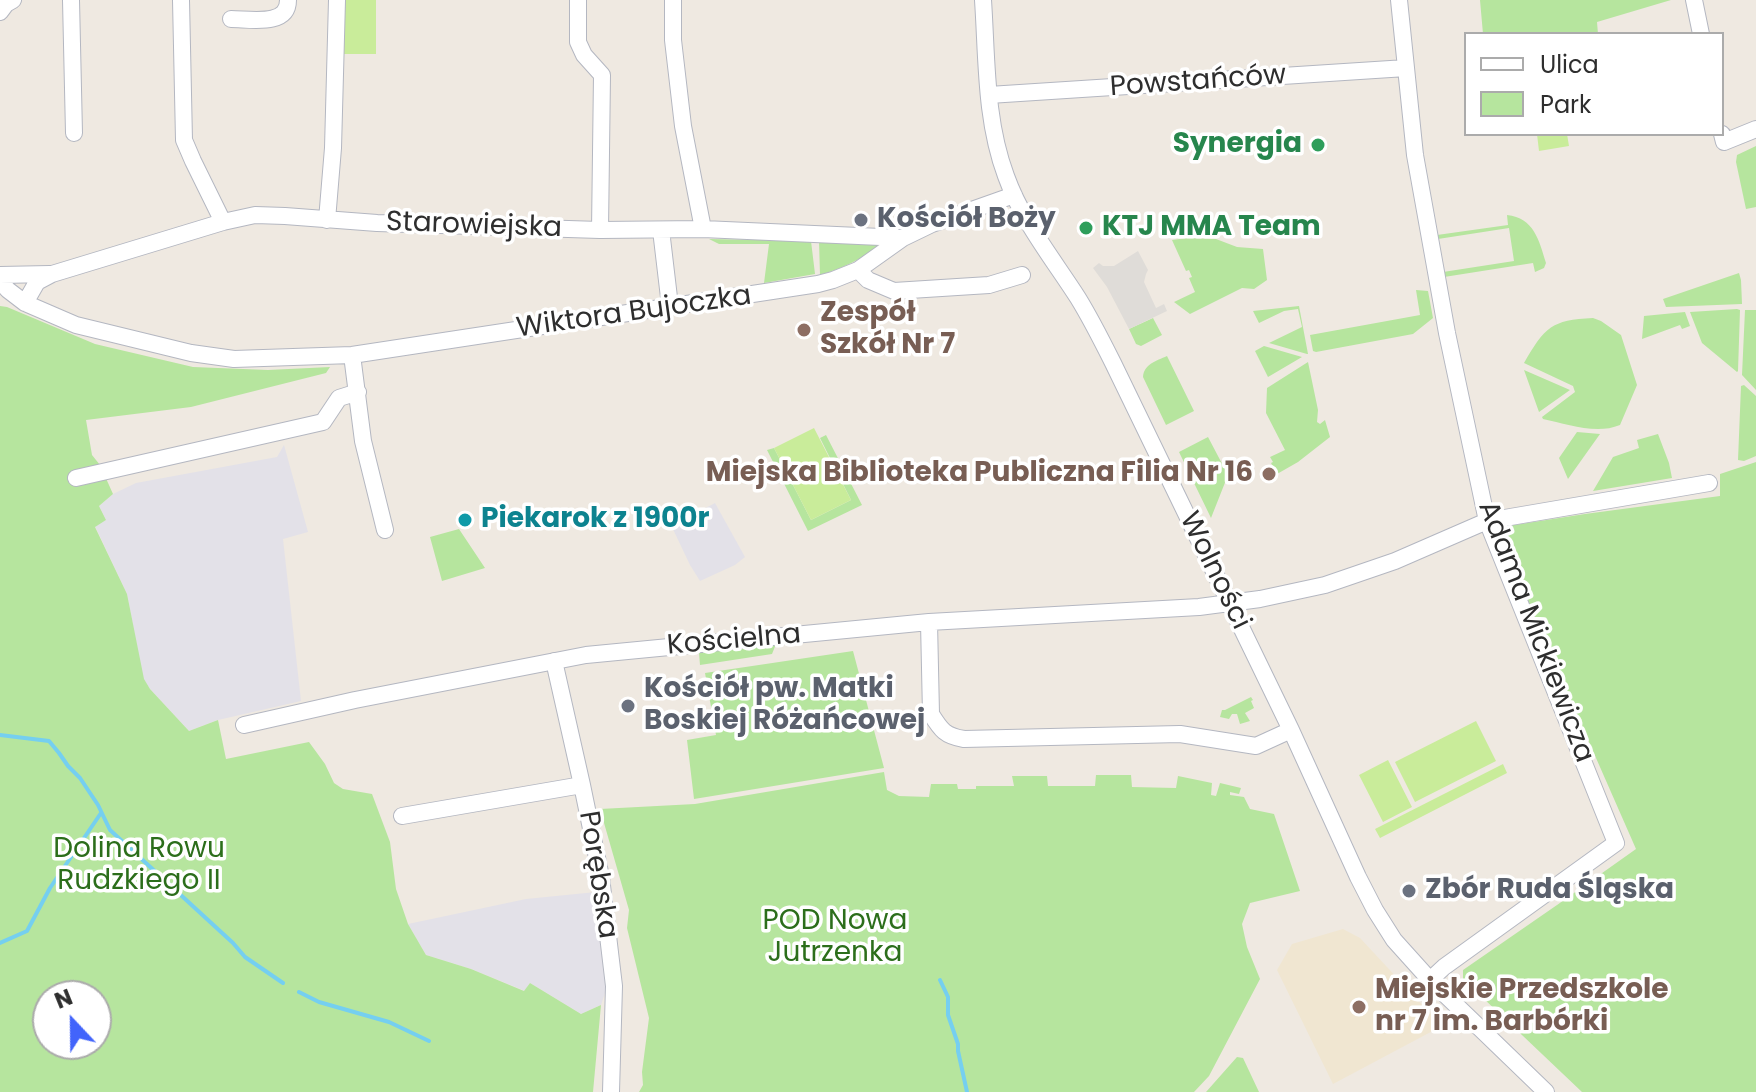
<!DOCTYPE html>
<html>
<head>
<meta charset="utf-8">
<style>
	body { margin:0 }
	#map { position:relative; width:1756px; height:1092px; overflow:hidden; background:#efe9e1; font-family:Poppins,sans-serif }
	canvas { display:block }
	.legend { position:absolute; left:1464px; top:32px; width:260px; height:104px; box-sizing:border-box; background:#fff; border:2px solid #ababab; margin:0; padding:10px 14px; list-style:none; font-size:24px; color:#2e2e2e }
	.legend li { display:flex; align-items:center; gap:16px; height:40px }
	.legend b { width:40px; border:2px solid #ababab }
	.north { position:absolute; left:32px; top:980px; width:80px; height:80px; box-sizing:border-box; background:#fff; border:2px solid #ababab; border-radius:50%; rotate:338deg; font-size:22px; font-weight:700; line-height:32px; text-align:center; color:#2e2e2e }
	.north::after { content:''; display:block; margin:auto; width:28px; height:36px; background:#4264fb; clip-path:polygon(50% 0,100% 100%,50% 72%,0 100%) }
</style>
</head>
<body>
<div id="map">
<canvas width="1756" height="1092"></canvas>
<ul class="legend">
<li><b style="height:10px;background:#fff"></b>Ulica</li>
<li><b style="height:22px;background:#b6e59e"></b>Park</li>
</ul>
<div class="north">N</div>
</div>
<script>
const ctx = document.querySelector('canvas').getContext('2d');
ctx.lineJoin = 'round';
function fill(path, color) {
  ctx.fillStyle = color;
  ctx.fill(path, 'evenodd');
}
function trace(path, color, width, dash) {
  ctx.strokeStyle = color;
  ctx.lineWidth = width;
  ctx.lineCap = dash ? 'butt' : 'round';
  ctx.setLineDash(dash || []);
  ctx.stroke(path);
}
function label(font, color, halo, rows, align = 'center') {
  ctx.font = font + ' Poppins,sans-serif';
  ctx.lineWidth = 7;
  ctx.setLineDash([]);
  ctx.textBaseline = 'middle';
  ctx.strokeStyle = halo;
  ctx.fillStyle = color;
  for (const [text, x, y, turn = 0] of rows) {
    ctx.save();
    ctx.translate(x, y);
    ctx.rotate((+turn || 0) * Math.PI / 180);
    ctx.textAlign = isNaN(turn) ? turn : align;
    if (halo) ctx.strokeText(text, 0, 0);
    ctx.fillText(text, 0, 0);
    ctx.restore();
  }
}
fill(new Path2D(`
	M284 445 308 532 283 539 301 701 218 720 189 731 150 689 143 679 127 594 95 526 106 520 99 506 113 494 136 483 277 457Z
	M715 503 745 557 735 565 700 581 690 565 671 525 700 514V511Z
	M596 892 606 990 601 1005 581 1014 530 983 525 991 471 969 426 955 408 924 526 899Z`), '#e3e1e8');
fill(new Path2D(`
	M1343 929 1360 938 1442 1026 1333 1084 1277 970 1292 944Z`), '#f0e6d1');
fill(new Path2D(`
	M1480 0H1671L1597 22 1598 34H1483Z
	M1756 146V207L1746 209 1736 162 1737 155Z
	M1507 215C1534 218 1539 240 1546 263L1544 268 1535 272 1533 263 1444 277 1443 272 1514 261 1509 228 1438 239 1437 235 1508 225Z
	M1187 238 1216 239 1237 247 1263 249 1267 280 1254 289 1242 288 1190 314 1174 302 1195 292 1189 278 1192 277 1189 270 1186 271 1172 240Z
	M709 239 811 241 815 274 764 283 769 244H719Z
	M819 241 877 243 878 245C864 259 840 269 820 275Z
	M1739 273 1741 280 1742 304 1666 307 1663 299Z
	M1416 290 1428 291 1433 318 1413 334 1316 352 1313 351 1310 335 1420 315Z
	M0 306 7 307 95 344 193 367 268 370 330 367 326 373 191 407 86 420 92 455 100 465 113 494 99 506 106 520 95 527 127 594 144 679 150 689 189 731 218 720 226 759 309 742 325 764 334 783 343 789 372 794 390 842 396 889 408 924 426 955 471 969 524 991 530 983 581 1014 601 1005 593 1092H0ZM48 996H96V1044H48Z
	M1299 306 1308 354H1307L1269 343 1302 327 1298 309 1284 311 1259 323 1253 311Z
	M1737 309 1740 310 1738 371 1737 372 1702 343 1690 312Z
	M1745 310H1756V390L1742 375Z
	M1685 312 1690 326 1682 329 1680 325 1642 339 1644 316Z
	M1153 318 1162 335 1141 346 1136 344 1129 329Z
	M1593 318 1601 321 1621 335 1637 385 1620 425C1596 435 1567 424 1543 419L1542 417 1575 392 1573 386 1524 363C1545 327 1551 320 1593 318Z
	M1264 346 1302 357 1268 377 1255 351Z
	M1167 356 1194 411 1166 425 1143 377C1144 364 1156 361 1167 356Z
	M1308 362 1318 410 1317 422 1320 424 1325 420 1330 437 1298 462 1277 474 1271 463 1273 462 1270 457 1285 450 1266 413 1267 388Z
	M1524 370 1570 390 1539 412Z
	M1744 385 1756 396V456L1744 461 1738 460 1741 386Z
	M1577 432 1600 434 1568 479 1559 458Z
	M1658 434 1669 463 1672 478 1593 491 1613 457 1639 448 1637 440Z
	M826 435 862 505 808 531 767 450 774 448 811 520 851 500 820 438Z
	M1208 437 1228 475 1211 518 1179 452Z
	M1756 462V1092H1582L1463 979V970L1557 905 1636 849 1495 528 1585 514 1720 496V474Z
	M459 529 485 568 442 581 430 537Z
	M776 644 772 654 700 665 699 653 700 651Z
	M853 651 884 768 694 799 687 740 716 735 705 673Z
	M1251 697 1253 700 1251 701 1254 708 1245 713 1250 721 1240 724 1237 714H1232L1229 719 1220 717 1222 710H1225Z
	M884 772 887 790 899 796 929 797 931 784H957L958 789H976V786H1014L1012 776H1047L1048 786H1095L1096 775H1131L1132 787 1176 788 1178 776 1212 783 1211 795 1216 796 1220 783 1241 788 1239 794 1230 792V795L1244 797 1250 809 1274 814 1300 891 1250 903 1242 924 1247 947 1260 979 1209 1076 1194 1092H639L643 1085 642 1072 649 1018 627 928 629 910 600 809 695 804Z
	M1237 1057 1243 1058 1259 1092H1206Z`), '#b6e59e');
fill(new Path2D(`
	M343 0H376V54H343Z
	M1537 134H1567L1569 146 1539 151Z
	M814 428 851 500 811 520 774 448Z
	M1476 721 1496 761 1415 802 1395 762Z
	M1388 760 1412 807 1383 822 1359 775Z
	M1503 764 1507 773 1380 838 1375 829Z`), '#c9ec9a');
fill(new Path2D(`
	M1138 251 1148 270 1146 274 1144 282 1156 308 1164 304 1167 311 1129 329 1107 287 1093 268 1099 263 1103 266H1114Z`), '#dfdcd8');
trace(new Path2D(`
	M0 735 49 741 59 753 68 766 80 778 98 805 110 830 233 943 245 957 283 983
	M0 943 27 931 50 888 101 813
	M940 980 948 997V1015L958 1044V1051L967 1092
	M299 992 319 1002 389 1022 429 1041`), '#75cff0', 4);
const minor = new Path2D(`
	M71 0 74 133
	M181 0 184 140 193 161 223 222
	M578 0V42L584 55 602 75 600 230
	M673 0V40L683 126 703 229
	M983 0C987 59 985 120 1006 176 1022 221 1053 259 1078 298 1091 319 1102 341 1113 363L1291 730 1358 877 1375 910 1394 940 1430 980 1546 1092
	M1399 0 1415 155 1447 333 1487 521 1616 843 1444 967 1430 980
	M1694 0 1701 34
	M0 12 6 4 13 0
	M231 19C250 19 288 27 288 0
	M989 95 1406 68
	M1722 134 1724 142 1756 129
	M327 220 333 148 337 0
	M661 230 670 306
	M858 270 868 280 894 291 989 285 1022 275
	M0 275 50 274
	M0 281 8 290 25 303 76 325 191 353 234 359 352 355 818 284 833 280 858 270 903 238 932 224 1014 195
	M25 303 37 282 52 274 223 222 255 215 285 216 377 223 600 230 703 229 903 238
	M352 355 363 441 385 530
	M76 478 323 422 339 398 358 392
	M929 622 931 714C941 730 945 736 964 739L1180 734 1256 746 1291 730
	M554 661 582 785 601 877 614 986 611 1092
	M244 725 355 700 586 655 929 622 1199 607 1260 599 1325 585 1395 561 1487 521 1709 483
	M402 816 582 785`);
trace(minor, '#b4b7c1', 18);
trace(minor, '#fff', 16);
for (const [x, y, r, color] of [
	[1318,145,8,"#2e9e5b"],
	[861,220,8,"#6b7280"],
	[1086,228,8,"#2e9e5b"],
	[804,330,8,"#8d6e63"],
	[1269,474,8,"#8d6e63"],
	[465,520,8,"#0f9aa8"],
	[628,706,8,"#6b7280"],
	[1409,891,8,"#6b7280"],
	[1359,1007,8,"#8d6e63"]
]) {
  const dot = new Path2D();
  dot.arc(x, y, r, 0, 2 * Math.PI);
  ctx.fillStyle = color;
  ctx.fill(dot);
  trace(dot, '#fff', 3);
}
label('28px', '#2e2e2e', '#fff', [
	["Powstańców",1198,82,-4],
	["Starowiejska",474,226,2],
	["Wiktora Bujoczka",634,313,-8],
	["Wolności",1214,571,64],
	["Adama Mickiewicza",1535,632,69],
	["Kościelna",734,641,-5],
	["Porębska",597,875,81]
]);
label('bold 28px', '#27864d', '#fff', [
	["Synergia",1302,145],
	["KTJ MMA Team",1102,228,"left"]
], 'right');
label('bold 28px', '#5b616d', '#fff', [
	["Kościół Boży",877,220],
	["Kościół pw. Matki",644,690],
	["Boskiej Różańcowej",644,722],
	["Zbór Ruda Śląska",1425,891]
], 'left');
label('bold 28px', '#785e54', '#fff', [
	["Zespół",820,314],
	["Szkół Nr 7",820,346],
	["Miejska Biblioteka Publiczna Filia Nr 16",1253,474,"right"],
	["Miejskie Przedszkole",1375,991],
	["nr 7 im. Barbórki",1375,1023]
], 'left');
label('bold 28px', '#0d838f', '#fff', [
	["Piekarok z 1900r",481,520]
], 'left');
label('28px', '#2c6e1b', '#fff', [
	["Dolina Rowu",139,850],
	["Rudzkiego II",139,882],
	["POD Nowa",835,922],
	["Jutrzenka",835,954]
]);
</script>
</body>
</html>
